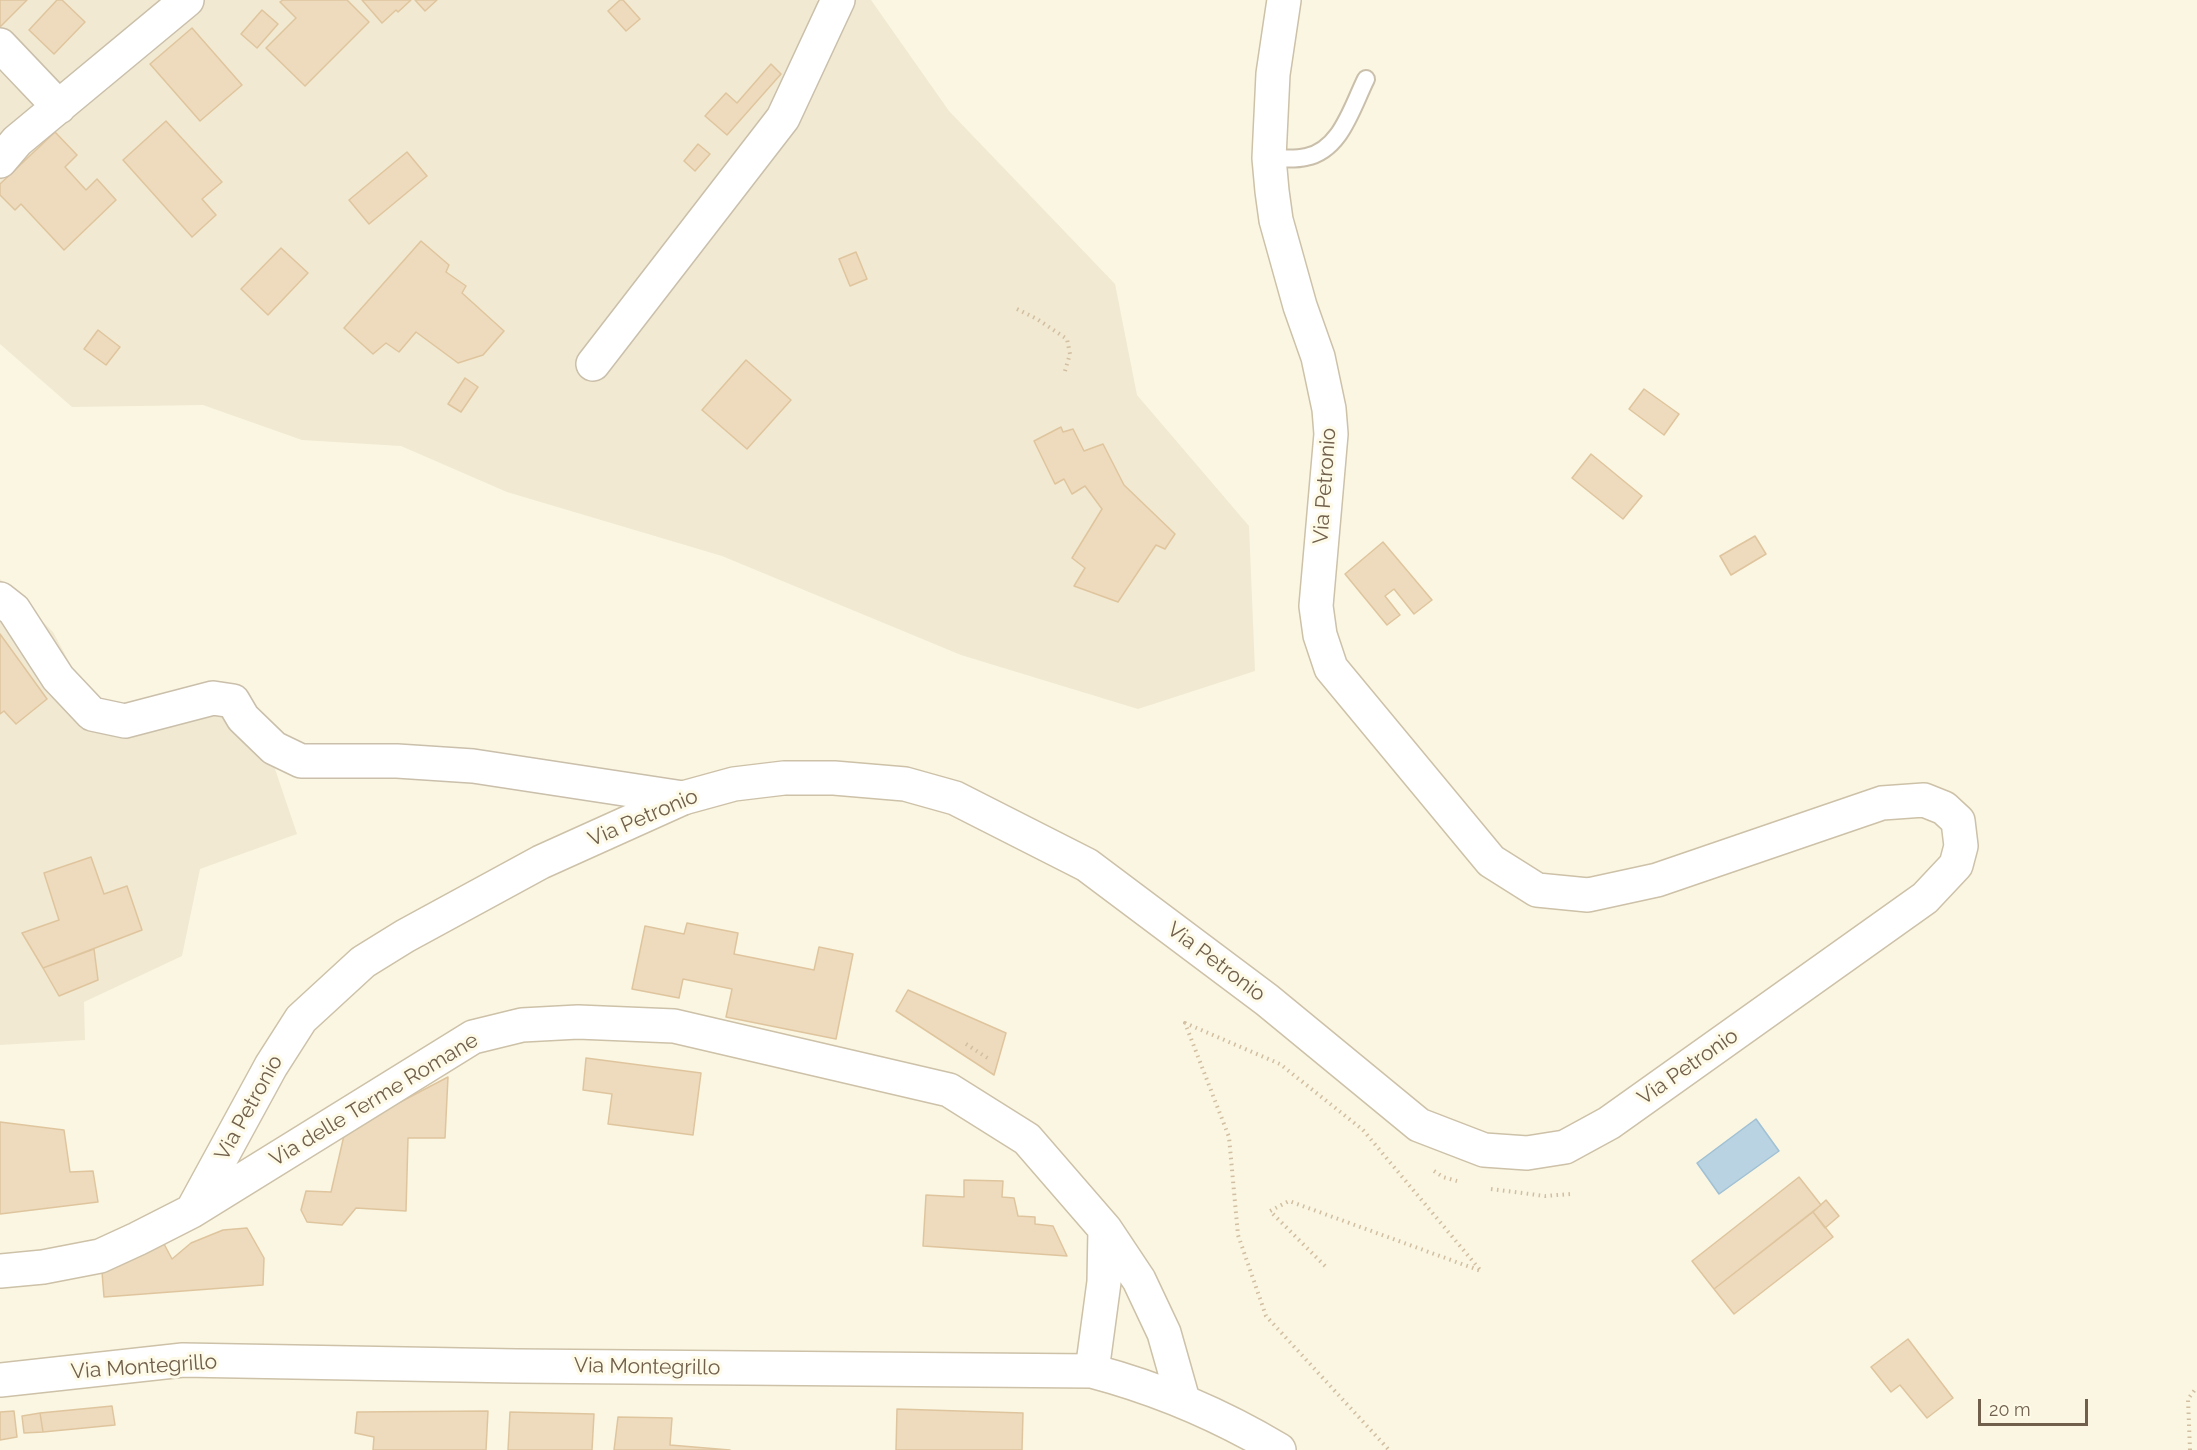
<!DOCTYPE html>
<html>
<head>
<meta charset="utf-8">
<style>
	body { margin:0 }
	#map { position:relative; width:2197px; height:1450px; overflow:hidden; background:#faf6e2; font-family:Raleway,sans-serif }
	canvas { display:block }
	.scale { position:absolute; left:1978px; top:1399px; width:110px; height:27px; box-sizing:border-box; border:3px solid #70604b; border-top:0; padding-left:8px; font-size:18px; line-height:21px; white-space:nowrap; color:#70604b; -webkit-text-stroke:4px #fefae8; paint-order:stroke }
</style>
</head>
<body>
<div id="map">
<canvas width="2197" height="1450"></canvas>
<div class="scale">20 m</div>
</div>
<script>
const ctx = document.querySelector('canvas').getContext('2d');
ctx.lineJoin = 'round';
function fill(path, color) {
  ctx.fillStyle = color;
  ctx.fill(path, 'evenodd');
}
function trace(path, color, width, dash) {
  ctx.strokeStyle = color;
  ctx.lineWidth = width;
  ctx.lineCap = dash ? 'butt' : 'round';
  ctx.setLineDash(dash || []);
  ctx.stroke(path);
}
function label(font, color, halo, rows, align = 'center') {
  ctx.font = font + ' Raleway,sans-serif';
  ctx.lineWidth = 6;
  ctx.setLineDash([]);
  ctx.textBaseline = 'middle';
  ctx.strokeStyle = halo;
  ctx.fillStyle = color;
  for (const [text, x, y, turn = 0] of rows) {
    ctx.save();
    ctx.translate(x, y);
    ctx.rotate((+turn || 0) * Math.PI / 180);
    ctx.textAlign = isNaN(turn) ? turn : align;
    if (halo) ctx.strokeText(text, 0, 0);
    ctx.fillText(text, 0, 0);
    ctx.restore();
  }
}
fill(new Path2D(`
	M0 0H817L831 19 852 0H871L949 111 1115 284 1137 395 1249 526 1255 671 1138 709 961 655 722 556 507 492 401 446 302 440 203 405 72 407 0 344Z
	M0 579 53 632 88 697 138 706 227 685 251 698 297 834 200 869 182 956 84 1002 85 1040 0 1045Z`), '#f1e9d1');
const water = new Path2D(`
	M1756 1119 1779 1151 1719 1194 1697 1163Z`);
fill(water, '#b9d3e2');
trace(water, '#a0c0d3', 1.5);
const building = new Path2D(`
	M0 0H27L0 27Z
	M57 0H62L85 22 54 54 29 30Z
	M283 0H347L369 22 305 86 266 48 296 18 280 2Z
	M362 0H411L398 12 396 10 382 23Z
	M415 0H437L425 11Z
	M620 0H623L640 19 626 31 608 11Z
	M262 10 278 24 257 48 241 34Z
	M192 28 242 85 200 121 150 64Z
	M771 64 781 74 727 135 705 116 726 93 737 103Z
	M166 121 222 182 202 199 216 215 192 237 123 160Z
	M55 132 77 155 65 167 86 190 97 179 116 200 64 250 21 204 15 210 0 195V184Z
	M698 144 710 154 695 171 684 161Z
	M407 152 427 176 369 224 349 200Z
	M421 241 449 265 446 272 466 286 462 293 504 331 483 355 458 363 416 332 399 352 386 343 373 354 344 328Z
	M281 248 308 273 268 315 241 289Z
	M856 252 867 279 850 286 839 259Z
	M98 330 120 347 106 365 84 349Z
	M746 360 791 400 747 449 702 410Z
	M465 378 478 387 461 412 448 404Z
	M1644 389 1679 414 1664 435 1629 409Z
	M1061 427 1063 432 1073 429 1084 451 1103 444 1124 485 1175 534 1165 549 1156 545 1118 602 1074 586 1085 568 1072 558 1102 509 1085 486 1072 494 1064 479 1055 484 1034 441Z
	M1591 454 1642 496 1623 519 1572 478Z
	M1755 536 1766 554 1731 575 1720 556Z
	M1383 542 1432 600 1414 614 1394 589 1385 596 1400 615 1387 625 1345 574Z
	M0 634 47 699 16 724 4 711 0 714Z
	M91 857 104 894 127 886 142 930 43 968 22 933 59 920 44 873Z
	M687 923 738 933 734 954 814 970 819 947 853 954 836 1039 726 1017 732 989 683 979 679 998 632 989 645 926 684 934Z
	M94 949 98 980 59 996 43 968Z
	M908 990 1006 1033 994 1075 896 1011Z
	M586 1058 701 1073 693 1135 608 1124 612 1094 583 1090Z
	M448 1077 445 1138H408L406 1211 356 1208 342 1225 307 1222 301 1210 306 1191 331 1192 345 1131Z
	M0 1122 64 1130 70 1172 93 1171 98 1202 0 1214Z
	M1799 1177 1821 1205 1714 1289 1692 1261Z
	M964 1180 1003 1181 1002 1197 1014 1198 1018 1216 1035 1217V1224L1053 1226 1067 1256 923 1246 926 1195 964 1197Z
	M1826 1200 1839 1216 1825 1228 1813 1212Z
	M1813 1212 1833 1237 1734 1314 1714 1289Z
	M247 1228 264 1258 263 1285 104 1297 102 1272 163 1242 172 1259 191 1243 223 1230Z
	M1908 1339 1953 1398 1927 1418 1900 1385 1891 1392 1871 1367Z
	M112 1406 115 1425 43 1432 40 1413Z
	M897 1409 1023 1413 1022 1450H896Z
	M14 1411 17 1437 0 1440V1412Z
	M488 1411 486 1450H373L374 1437 355 1433 357 1412Z
	M510 1412 594 1414 592 1450H508Z
	M40 1413 43 1432 24 1433 22 1416Z
	M618 1417 672 1418 670 1445 730 1450H614Z`);
fill(building, '#eedabc');
trace(building, '#dfc59e', 1.5);
const lane = new Path2D(`
	M1269 158C1281 158 1294 160 1306 157 1341 150 1352 107 1366 79`);
const street = new Path2D(`
	M0 45 59 107
	M0 161 17 141 187 0
	M593 364 783 118 838 0
	M0 599 14 610 58 678 92 714 125 721 213 698 233 701 243 718 274 748 301 761H397L473 766 683 798`);
const secondary = new Path2D(`
	M192 1211 271 1066 301 1019 363 962 405 936 541 862 683 798 734 784 784 778H834L905 784 955 798 1087 865 1267 1000 1419 1125 1484 1150 1527 1153 1565 1147 1609 1123 1925 898 1956 865 1961 846 1958 821 1944 808 1924 800 1882 803 1657 880 1588 895 1537 890 1491 861 1331 668 1320 635 1316 606 1331 434 1329 409 1318 357 1300 306 1276 220 1272 191 1269 158 1273 74 1284 0
	M0 1271 43 1267 100 1256 137 1239 192 1211 473 1037 522 1025 578 1022 674 1026 949 1090 1027 1139 1105 1229 1139 1280 1164 1333 1183 1400
	M1092 1371 1104 1282 1105 1229
	M0 1380 183 1360 516 1366 1092 1371C1160 1389 1219 1414 1279 1450`);
trace(lane, '#cabfaa', 20);
trace(street, '#cabfaa', 36);
trace(secondary, '#cdc1a8', 36);
trace(new Path2D(`
	M1017 309 1037 319 1067 339 1070 354 1065 371
	M966 1044 989 1059
	M1434 1171 1443 1177 1457 1181
	M1491 1189 1545 1196 1571 1194
	M1325 1266 1270 1211 1289 1201 1481 1271 1363 1130 1280 1064 1185 1023 1229 1137 1238 1235 1266 1316 1389 1450
	M2190 1450 2188 1399 2197 1387`), '#d2bea0', 4, [1.5, 4.5]);
trace(lane, '#fff', 16);
trace(street, '#fff', 33);
trace(secondary, '#fff', 33);
label('21px', '#70604b', '#fefae8', [
	["Via Petronio",1325,486,-86],
	["Via Petronio",643,818,-23],
	["Via Petronio",1216,962,37],
	["Via Petronio",1688,1067,-35],
	["Via delle Terme Romane",374,1100,-31],
	["Via Petronio",249,1108,-61],
	["Via Montegrillo",144,1367,-4],
	["Via Montegrillo",647,1367,1]
]);
</script>
</body>
</html>
